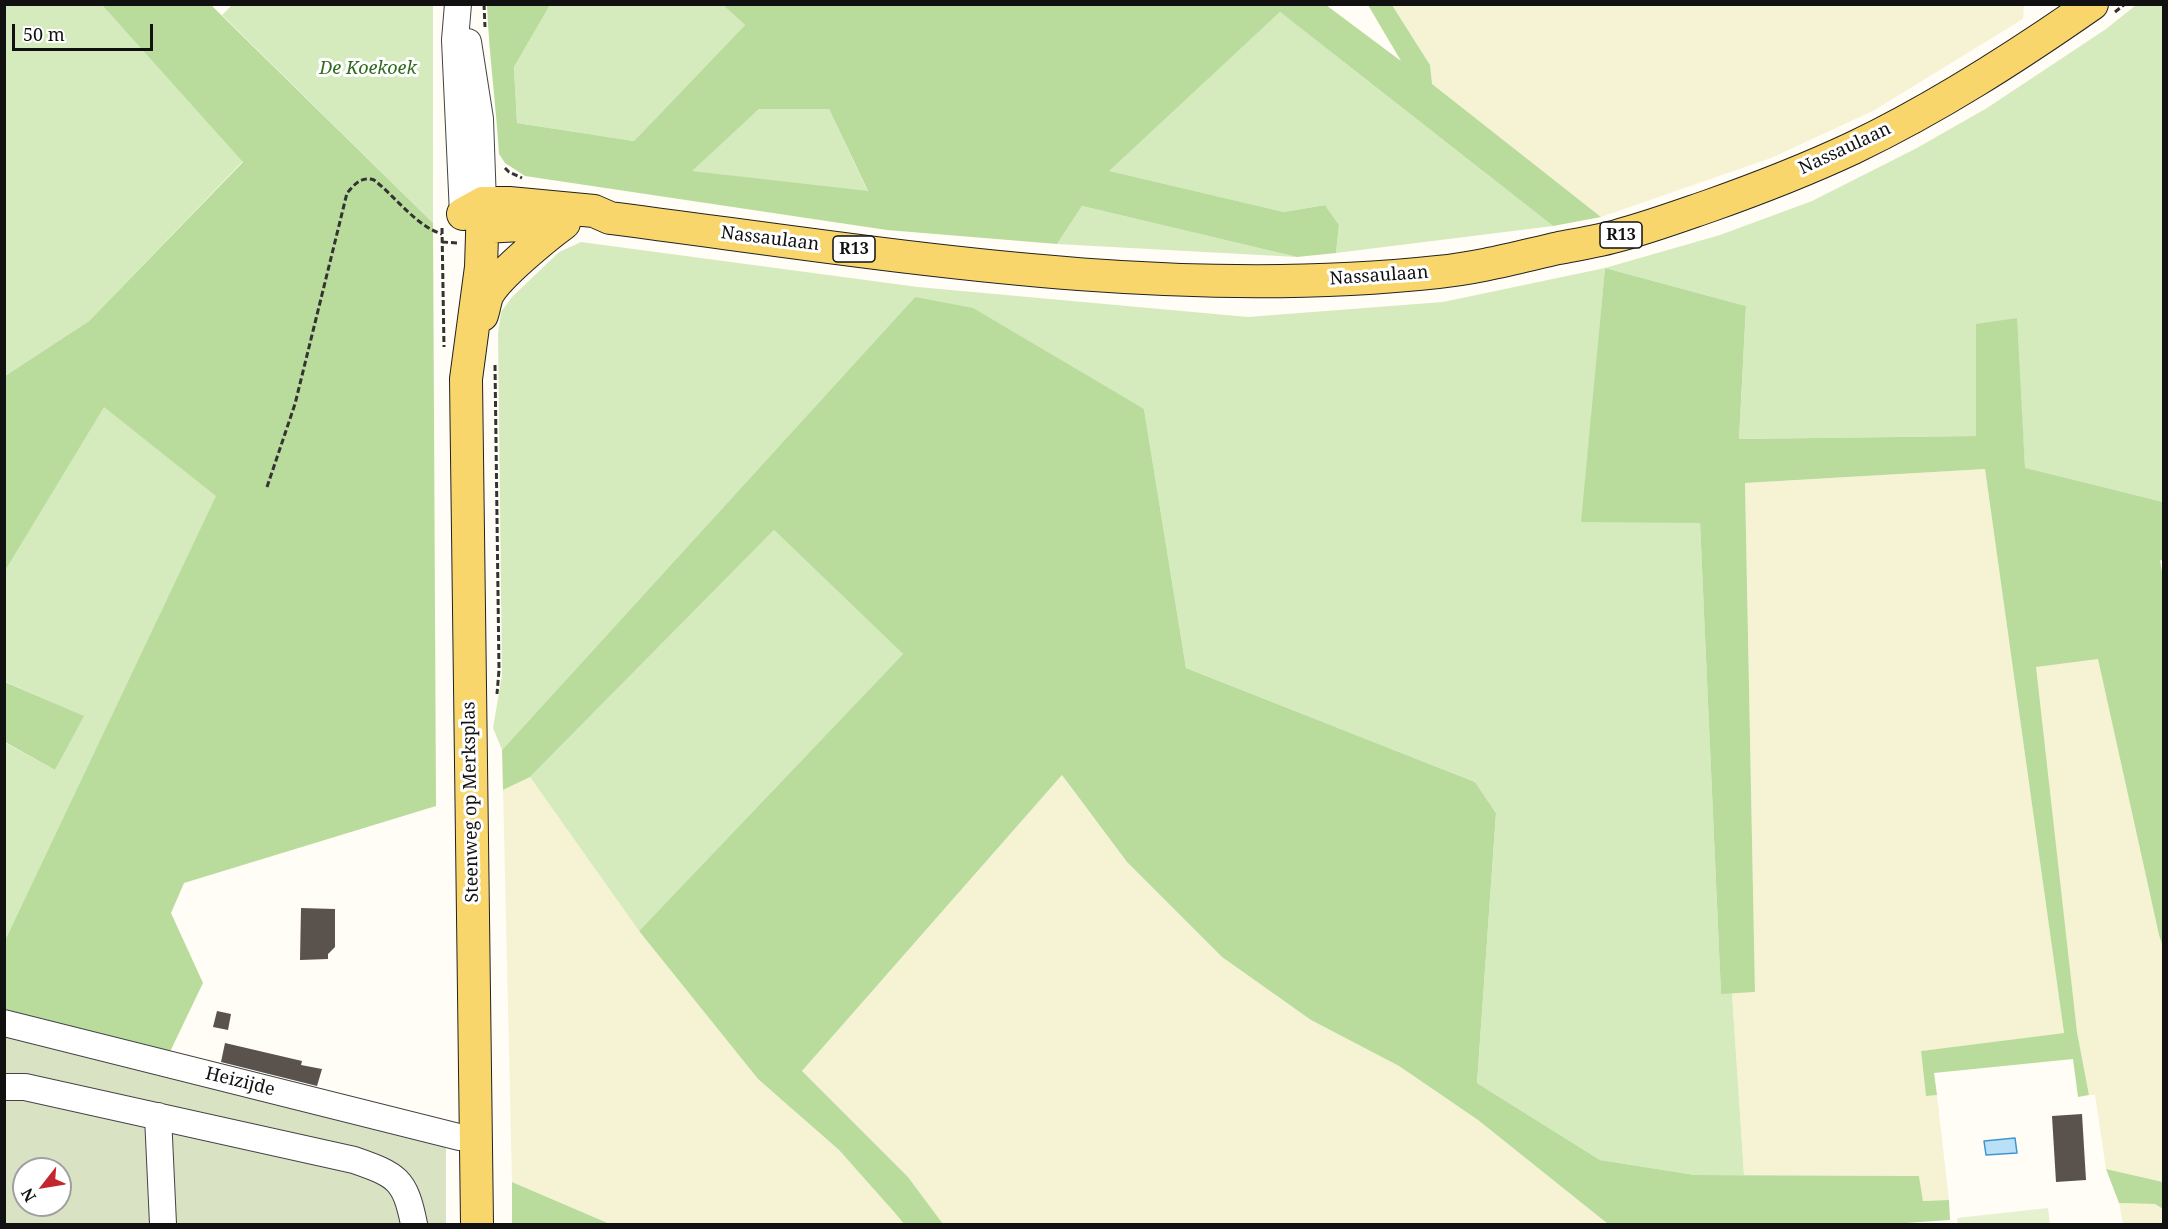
<!DOCTYPE html>
<html>
<head>
<meta charset="utf-8">
<style>
	body { margin:0 }
	#map { position:relative; width:2168px; height:1229px; overflow:hidden; background:#fffdf5; font-family:"Noto Serif",serif }
	canvas { display:block }
	.frame { position:absolute; inset:0; border:6px solid #111; pointer-events:none }
	.north { position:absolute; left:12px; top:1157px; width:60px; height:60px; box-sizing:border-box; background:#fff; border:2px solid #a0a0a0; border-radius:50%; rotate:239deg; font-size:16px; font-weight:700; line-height:24px; text-align:center; color:#111 }
	.north::after { content:''; display:block; margin:auto; width:21px; height:27px; background:#c4262e; clip-path:polygon(50% 0,100% 100%,50% 72%,0 100%) }
	.scale { position:absolute; left:12px; top:24px; width:141px; height:27px; box-sizing:border-box; border:3px solid #111; border-top:0; padding-left:8px; font-size:18px; line-height:21px; white-space:nowrap; color:#111; -webkit-text-stroke:4px #fff; paint-order:stroke }
</style>
</head>
<body>
<div id="map">
<canvas width="2168" height="1229"></canvas>
<div class="frame"></div>
<div class="north">N</div>
<div class="scale">50 m</div>
</div>
<script>
const ctx = document.querySelector('canvas').getContext('2d');
ctx.lineJoin = 'round';
function fill(path, color) {
  ctx.fillStyle = color;
  ctx.fill(path, 'evenodd');
}
function trace(path, color, width, dash) {
  ctx.strokeStyle = color;
  ctx.lineWidth = width;
  ctx.lineCap = dash ? 'butt' : 'round';
  ctx.setLineDash(dash || []);
  ctx.stroke(path);
}
function label(font, color, halo, rows, align = 'center') {
  ctx.font = font + ' "Noto Serif",serif';
  ctx.lineWidth = 6;
  ctx.setLineDash([]);
  ctx.textBaseline = 'middle';
  ctx.strokeStyle = halo;
  ctx.fillStyle = color;
  for (const [text, x, y, turn = 0] of rows) {
    ctx.save();
    ctx.translate(x, y);
    ctx.rotate((+turn || 0) * Math.PI / 180);
    ctx.textAlign = isNaN(turn) ? turn : align;
    if (halo) ctx.strokeText(text, 0, 0);
    ctx.fillText(text, 0, 0);
    ctx.restore();
  }
}
fill(new Path2D(`
	M1392 5H2024L2023 19 1873 111 1771 158 1601 217 1431 84 1430 65Z
	M1985 469 2064 1033 1921 1051 1926 1095H1937L1949 1200 1923 1201 1919 1176 1744 1175 1732 993 1755 992 1745 483Z
	M2098 658 2159 935 2163 947V1182L2106 1169 2095 1095H2089L2077 1032 2035 667Z
	M1062 775 1127 862 1222 957 1311 1020 1399 1066 1478 1120 1608 1224H943L908 1177 802 1071Z
	M530 777 639 931 758 1079 839 1150 895 1213 904 1224H610L512 1182 503 790Z
	M2119 1203 2155 1204 2163 1209V1224H2123Z`), '#f6f3d4');
fill(new Path2D(`
	M5 5H102L243 161 89 321 5 376Z
	M232 5H433V223L222 15Z
	M550 5H723L745 25 634 141 517 123 514 67Z
	M2136 5H2163V502L2025 469 2016 319 1976 325V436L1739 439 1746 306 1605 268 1582 522H1700L1721 993H1732L1744 1175H1695L1600 1160 1477 1083 1496 813 1475 782 1186 668 1144 409 915 297 502 750 493 728 502 675 498 334 501 312 512 297 559 252 581 242 918 287 1248 317 1443 302 1605 268 1720 235 1812 201 1915 149 1987 108 2106 29Z
	M1280 12 1553 226 1336 253 1339 225 1325 205 1284 212 1108 171Z
	M759 109H829L868 192 691 171Z
	M1082 206 1297 257 1057 244Z
	M104 406 217 495 5 943 4 742 55 770 83 716 6 682 5 685V571Z
	M774 530 903 654 639 931 530 777Z`), '#d5ebbd');
fill(new Path2D(`
	M102 5H211L433 223 436 806 184 883 171 913 203 983 167 1058 5 1018 4 943 216 496 104 407 5 571V376L89 321 243 162Z
	M487 5H550L514 67 517 123 634 141 745 25 723 5H1326L1401 61 1368 5H1392L1430 65 1432 84 1601 217 1553 226 1280 12 1109 171 1284 212 1325 205 1339 225 1336 253 1297 257 1082 206 1057 244 887 230 525 176 505 163 499 154C496 104 489 55 487 5ZM759 109H829L868 191 692 171Z
	M1605 268 1746 306 1739 439 1976 436V324L2017 318 2025 468 2163 502V561L2160 560 2164 583 2163 947 2159 935 2098 659 2036 667 2077 1032 2089 1095 2078 1097 2073 1059 1934 1073 1937 1095 1926 1096 1921 1051 2064 1033 1985 469 1745 483 1755 992 1721 994 1700 523 1581 522Z
	M915 297 973 308 1144 409 1186 668 1475 782 1496 813 1477 1083 1600 1160 1695 1175 1919 1176 1923 1201 1949 1200 1950 1220 1891 1224H1608L1478 1120 1399 1066 1311 1020 1222 957 1127 862 1062 775 802 1071 908 1177 943 1224H904L895 1213 839 1150 758 1079 639 931 903 654 774 530 530 777 503 790 502 750Z
	M5 682 84 716 55 770 5 742Z
	M2106 1169 2163 1182V1209L2155 1204 2119 1203Z
	M512 1182 610 1224H512Z`), '#b9dc9c');
fill(new Path2D(`
	M4 1031 446 1141V1224H5ZM24 1169H60V1205H24Z`), '#d9e3c4');
fill(new Path2D(`
	M2048 1208 2050 1224H1958L1957 1218Z`), '#e6f2cf');
const water = new Path2D(`
	M2015 1138 2017 1153 1986 1155 1984 1141Z`);
fill(water, '#b9e0f7');
trace(water, '#3f96cf', 1.5);
fill(new Path2D(`
	M301 908 335 909V947L328 954V959L300 960Z
	M217 1011 231 1014 228 1030 213 1027Z
	M225 1043 302 1061 301 1065 322 1069 317 1086 221 1062Z
	M2082 1114 2086 1180 2056 1182 2052 1116Z`), '#5a524d');
const minor = new Path2D(`
	M458 4 455 40 463 214
	M468 42 480 119 483 203
	M4 1023 459 1137 476 1138
	M4 1087H25L354 1160C397 1175 405 1179 414 1224
	M158 1116 163 1224`);
const major = new Path2D(`
	M463 214 483 203H509L594 211 610 218C883 253 1162 302 1438 272 1479 268 1519 257 1559 248 1580 244 1600 241 1620 235 1650 227 1680 216 1709 206 1757 189 1806 170 1853 148 1937 108 2016 57 2092 4
	M483 227 560 223
	M482 315C484 309 485 302 487 296 496 277 545 237 564 223
	M477 1224 466 379 481 267 483 203`);
trace(minor, '#444', 28);
trace(major, '#222', 34);
trace(new Path2D(`
	M484 4 485 27
	M2115 12 2125 4
	M505 168 509 172 522 178
	M442 228 444 347
	M442 242 458 243
	M495 365 499 670 497 694
	M267 487 295 404 347 193C355 184 361 176 374 180 396 197 416 226 442 234`), '#333', 3, [6, 3]);
trace(minor, '#fff', 26);
trace(major, '#f9d66b', 32);
for (const [x, y, w] of [
	[1621,235,42],
	[854,249,42]
]) {
  const box = new Path2D();
  box.roundRect(x - w / 2, y - 13, w, 26, 4.5);
  ctx.fillStyle = '#fff';
  ctx.fill(box);
  trace(box, '#111', 1.5);
}
label('bold 16px', '#111', null, [
	["R13",1621,235],
	["R13",854,249]
]);
label('italic 18px', '#2f6b1f', '#fff', [
	["De Koekoek",368,69]
]);
label('18px', '#111', '#fff', [
	["Nassaulaan",1845,149,-25],
	["Nassaulaan",770,239,7],
	["Nassaulaan",1379,276,-4],
	["Steenweg op Merksplas",471,802,-91],
	["Heizijde",240,1082,14]
]);
</script>
</body>
</html>
